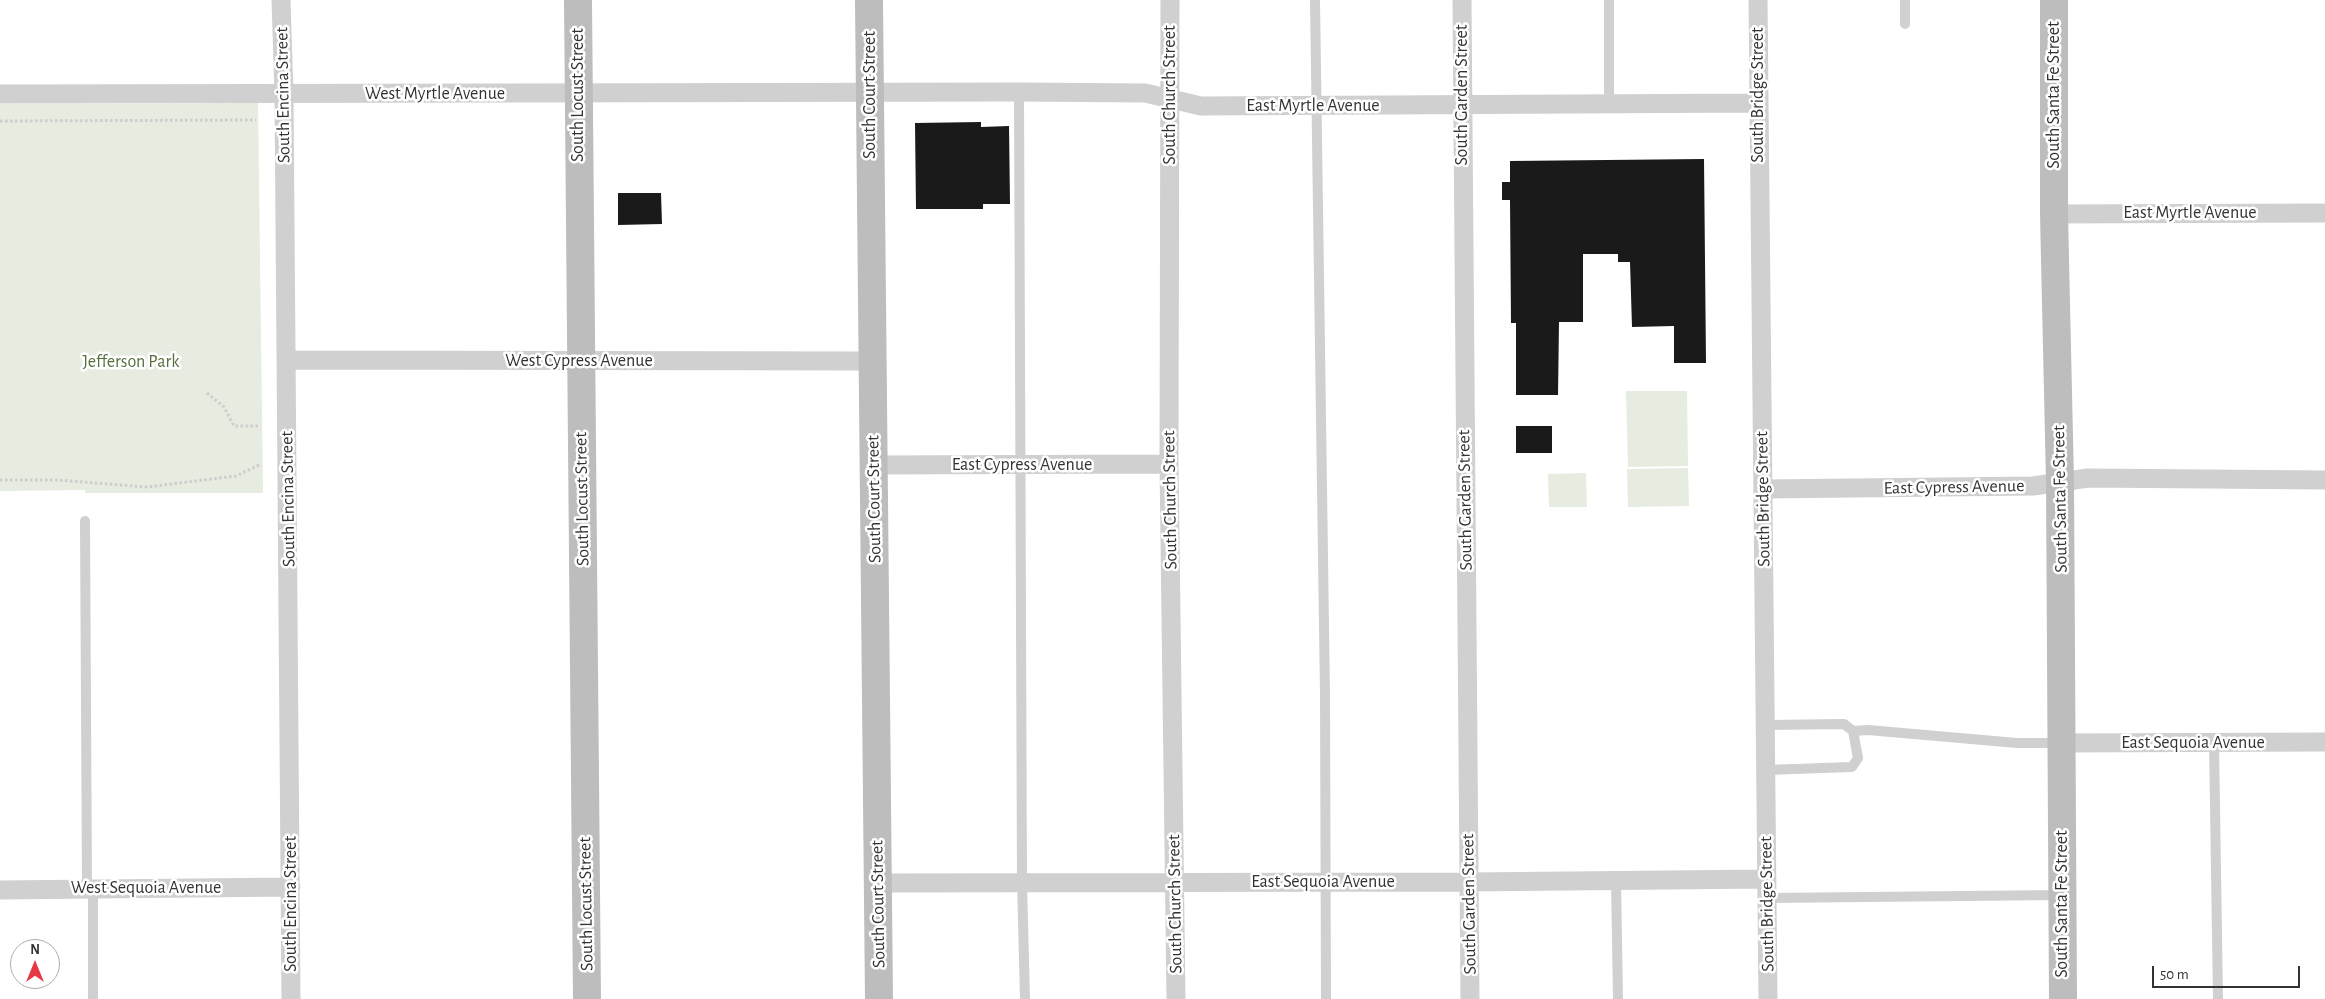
<!DOCTYPE html>
<html>
<head>
<meta charset="utf-8">
<style>
	body { margin:0 }
	#map { position:relative; width:2325px; height:999px; overflow:hidden; background:#fff; font-family:"Alegreya Sans",sans-serif }
	canvas { display:block }
	.north { position:absolute; left:10px; top:939px; width:50px; height:50px; box-sizing:border-box; background:#fff; border:1px solid #adadad; border-radius:50%; rotate:0deg; font-size:14px; font-weight:700; line-height:20px; text-align:center; color:#333 }
	.north::after { content:''; display:block; margin:auto; width:18px; height:22px; background:#e63946; clip-path:polygon(50% 0,100% 100%,50% 72%,0 100%) }
	.scale { position:absolute; left:2152px; top:966px; width:148px; height:22px; box-sizing:border-box; border:2px solid #333; border-top:0; padding-left:6px; font-size:15px; line-height:18px; white-space:nowrap; color:#333; -webkit-text-stroke:4px #fff; paint-order:stroke }
</style>
</head>
<body>
<div id="map">
<canvas width="2325" height="999"></canvas>
<div class="north">N</div>
<div class="scale">50 m</div>
</div>
<script>
const ctx = document.querySelector('canvas').getContext('2d');
ctx.lineJoin = 'round';
function fill(path, color) {
  ctx.fillStyle = color;
  ctx.fill(path, 'evenodd');
}
function trace(path, color, width, dash) {
  ctx.strokeStyle = color;
  ctx.lineWidth = width;
  ctx.lineCap = dash ? 'butt' : 'round';
  ctx.setLineDash(dash || []);
  ctx.stroke(path);
}
function label(font, color, halo, rows, align = 'center') {
  ctx.font = font + ' "Alegreya Sans",sans-serif';
  ctx.lineWidth = 5;
  ctx.setLineDash([]);
  ctx.textBaseline = 'middle';
  ctx.strokeStyle = halo;
  ctx.fillStyle = color;
  for (const [text, x, y, turn = 0] of rows) {
    ctx.save();
    ctx.translate(x, y);
    ctx.rotate((+turn || 0) * Math.PI / 180);
    ctx.textAlign = isNaN(turn) ? turn : align;
    if (halo) ctx.strokeText(text, 0, 0);
    ctx.fillText(text, 0, 0);
    ctx.restore();
  }
}
fill(new Path2D(`
	M258 103 263 493H85V490L0 491V104Z
	M1626 391H1687L1688 466 1628 467Z
	M1688 468 1689 506 1628 507 1627 469Z
	M1586 473 1587 507H1549L1548 474Z`), '#e6ecdf');
fill(new Path2D(`
	M981 122V127L1009 126 1010 204H983V209H916L915 123Z
	M1704 159 1706 363H1674V326L1632 327 1630 262H1618V254H1583V322H1559L1558 395H1516V323H1511L1510 200H1502V182H1510V161Z
	M618 193H661L662 224 618 225Z
	M1516 426H1552V453H1516Z`), '#1a1a1a');
trace(new Path2D(`
	M0 121 256 120
	M207 393 224 407 234 426H260
	M0 480H57L147 487 236 476 261 464`), '#cdcdcd', 3, [2.5, 2.5]);
trace(new Path2D(`
	M1315 0 1325 695 1326 999
	M1609 0V104
	M1905 0V24
	M1019 92 1022 882 1025 999
	M85 521 87 888
	M1766 725 1844 724 1853 731 1858 758 1852 767 1766 770
	M1853 731 1868 730 2017 743H2061
	M2214 742 2218 999
	M1616 881 1618 999
	M1768 898 2062 895
	M93 999V888`), '#d0d0d0', 10);
trace(new Path2D(`
	M281 0 284 94 291 999
	M1170 0 1169 464 1176 999
	M1462 0 1470 999
	M1758 0 1768 999
	M0 94 1019 92 1145 93 1201 106 1758 103
	M2054 214 2325 213
	M286 360 872 361
	M874 465 1169 464
	M1763 489 2033 486 2088 478 2325 480
	M2061 743 2325 742
	M878 883 1468 882 1767 879
	M0 890 291 887`), '#d0d0d0', 19);
trace(new Path2D(`
	M578 0 587 999
	M869 0 879 999
	M2054 0V214L2060 482 2063 999`), '#bdbdbd', 28);
label('18px', '#333', '#fff', [
	["West Myrtle Avenue",435,94],
	["South Encina Street",283,95,-91],
	["South Locust Street",578,95,-90],
	["South Court Street",870,95,-90],
	["South Church Street",1170,95,-90],
	["South Garden Street",1462,95,-90],
	["South Bridge Street",1758,95,-90],
	["South Santa Fe Street",2054,95,-90],
	["East Myrtle Avenue",1313,106],
	["East Myrtle Avenue",2190,213],
	["West Cypress Avenue",579,361],
	["East Cypress Avenue",1022,465],
	["East Cypress Avenue",1954,487,-1],
	["South Encina Street",288,499,-91],
	["South Locust Street",582,499,-91],
	["South Court Street",874,499,-91],
	["South Bridge Street",1763,499,-91],
	["South Santa Fe Street",2060,499,-91],
	["South Church Street",1170,500,-91],
	["South Garden Street",1465,500,-91],
	["East Sequoia Avenue",2193,743],
	["East Sequoia Avenue",1323,882],
	["West Sequoia Avenue",146,888],
	["South Encina Street",291,904,-90],
	["South Locust Street",586,904,-91],
	["South Court Street",878,904,-91],
	["South Church Street",1175,904,-91],
	["South Garden Street",1469,904,-91],
	["South Bridge Street",1767,904,-91],
	["South Santa Fe Street",2062,904,-90]
]);
label('18px', '#56703f', '#fff', [
	["Jefferson Park",131,362]
]);
</script>
</body>
</html>
